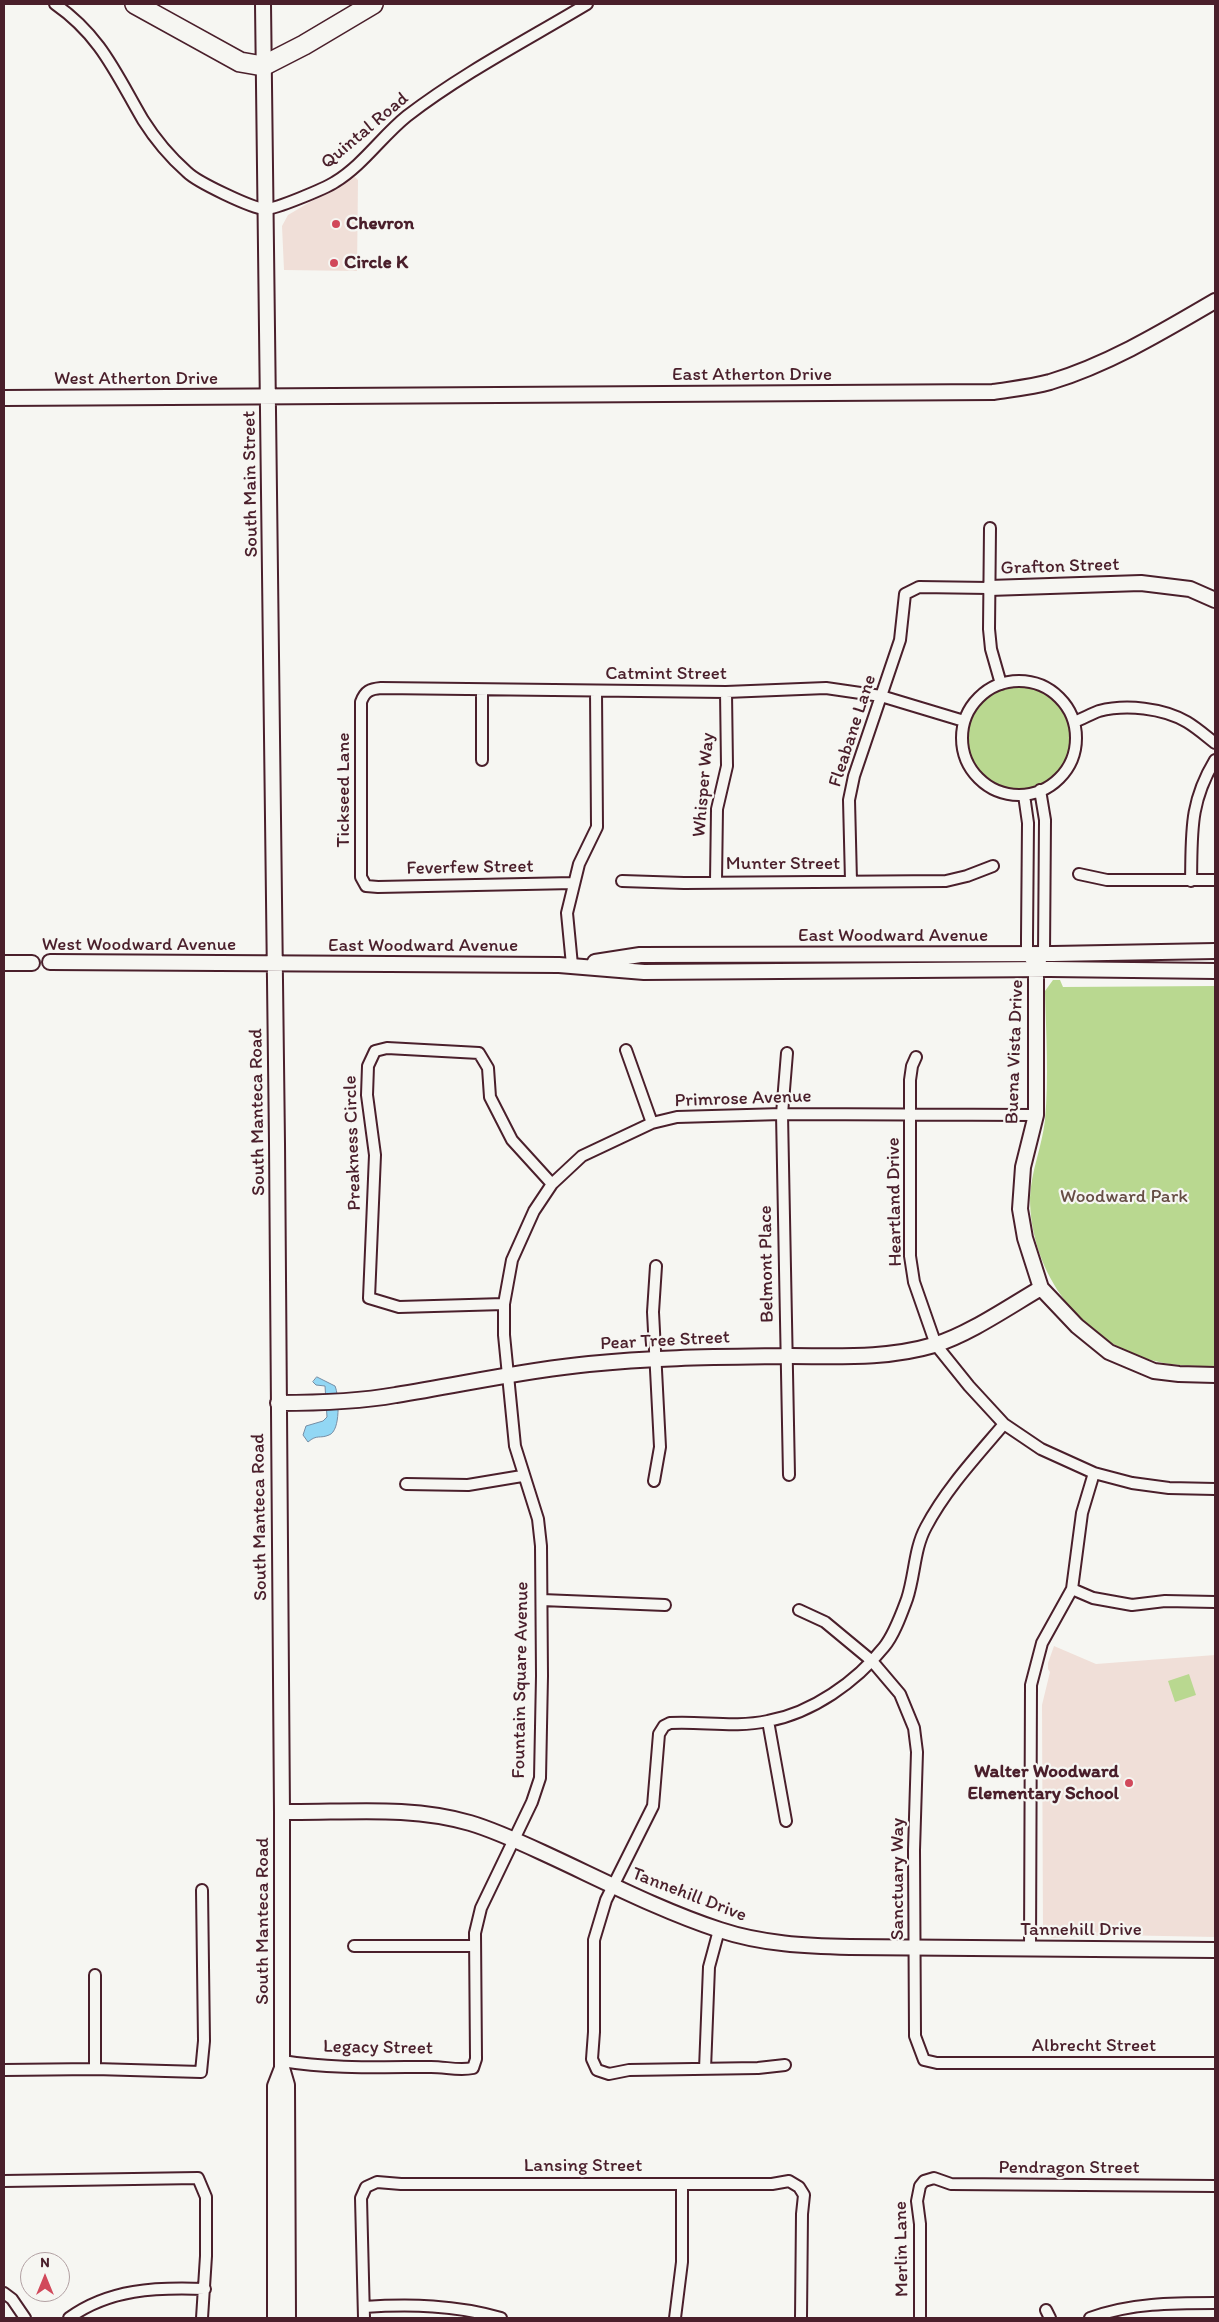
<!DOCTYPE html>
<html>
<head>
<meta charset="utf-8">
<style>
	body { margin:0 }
	#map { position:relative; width:1219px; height:2322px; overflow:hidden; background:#f6f6f2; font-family:Itim,sans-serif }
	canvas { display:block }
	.frame { position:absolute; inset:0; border:5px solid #4a1f2b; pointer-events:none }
	.north { position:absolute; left:20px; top:2252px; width:50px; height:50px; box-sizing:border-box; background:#f6f6f2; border:1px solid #b1a0a2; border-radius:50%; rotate:0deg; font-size:14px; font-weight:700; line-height:20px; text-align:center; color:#4a1f2b }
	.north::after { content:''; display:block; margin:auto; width:18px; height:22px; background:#d1495b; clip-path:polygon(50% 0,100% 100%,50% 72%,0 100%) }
</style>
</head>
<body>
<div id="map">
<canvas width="1219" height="2322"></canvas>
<div class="frame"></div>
<div class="north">N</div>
</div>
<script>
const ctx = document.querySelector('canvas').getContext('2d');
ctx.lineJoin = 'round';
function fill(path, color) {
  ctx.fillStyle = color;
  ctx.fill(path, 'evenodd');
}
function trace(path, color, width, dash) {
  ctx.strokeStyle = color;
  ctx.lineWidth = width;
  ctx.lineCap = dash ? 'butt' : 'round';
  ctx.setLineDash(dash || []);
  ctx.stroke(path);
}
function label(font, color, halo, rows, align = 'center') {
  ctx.font = font + ' Itim,sans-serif';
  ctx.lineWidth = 4.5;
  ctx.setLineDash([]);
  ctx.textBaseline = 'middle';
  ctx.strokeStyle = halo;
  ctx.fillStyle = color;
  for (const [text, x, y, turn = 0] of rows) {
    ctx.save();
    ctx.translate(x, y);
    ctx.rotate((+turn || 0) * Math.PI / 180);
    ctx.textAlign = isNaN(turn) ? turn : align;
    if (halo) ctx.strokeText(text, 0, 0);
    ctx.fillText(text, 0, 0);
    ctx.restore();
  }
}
fill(new Path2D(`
	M354 176 358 180 357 271 284 270 282 226 288 215Z
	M1054 1646 1096 1664 1215 1655V1937L1113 1935 1052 1938 1043 1931 1042 1705 1050 1672 1048 1669V1663Z`), '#f0dfd8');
fill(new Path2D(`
	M968 738a52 52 0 1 1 104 0a52 52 0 1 1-104 0Z
	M1053 980H1060L1063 987 1215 986V1366C1195 1366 1175 1366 1155 1361 1082 1343 1030 1273 1030 1198 1031 1171 1042 1147 1045 1120 1049 1078 1046 1033 1045 991Z
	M1189 1674 1196 1695 1175 1702 1168 1681Z`), '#b9d890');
const water = new Path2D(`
	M317 1377 335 1386C339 1395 341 1431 329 1435 320 1439 317 1434 308 1442L303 1435 306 1426 323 1421 327 1417 325 1386 316 1385 313 1382Z`);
fill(water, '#92d7f4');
trace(water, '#758da4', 1);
const street = new Path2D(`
	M55 4C101 36 116 74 143 120 155 139 170 157 187 172 197 182 251 208 265 209 274 210 326 188 335 182 363 165 382 136 407 116 463 73 527 40 587 4
	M990 528 989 629 991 649 1001 684
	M962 738a57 57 0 1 1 114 0a57 57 0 1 1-114 0Z
	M482 690V760
	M1074 722C1082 719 1091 714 1099 711 1126 704 1163 708 1187 722 1197 728 1206 736 1215 743
	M1024 795 1028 823 1027 938V954L1031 960
	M1079 874 1107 880H1215
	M622 881 684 883 946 881 967 876 993 866
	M716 881 717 809 727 766 726 692
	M851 881 849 800 854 776 900 640 905 594 919 587 989 588
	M1191 881C1192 833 1189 803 1215 760
	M574 883 378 887 366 886 361 877V702C365 691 370 689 381 688L726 692 826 688 881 696 964 721
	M572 965 567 913 579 864 597 827 596 691
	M1036 970 1044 954 1045 820 1040 790
	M626 1050 652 1123
	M787 1053 782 1114 789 1475
	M916 1057 912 1066 910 1080V1256L914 1282 936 1345 969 1386 1004 1424 1041 1449 1094 1473 1132 1483 1169 1488 1215 1489
	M504 1304 399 1307 369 1298 375 1155 367 1095 368 1066 375 1051 387 1048 479 1053 488 1068 490 1097 512 1140 552 1184
	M654 1481 660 1447 653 1312 656 1266
	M406 1484 468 1485 522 1476
	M1072 1589 1093 1598 1132 1605 1165 1601 1215 1602
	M542 1600 665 1605
	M799 1610 825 1622 872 1661 900 1694 914 1728 917 1752 914 1850 915 2036 924 2060 937 2063H1215
	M768 1721 786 1821
	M354 1946H474
	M1030 1949 1031 1685 1042 1643 1072 1589 1082 1513 1094 1473
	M282 2061C331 2069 381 2067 431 2067 446 2067 459 2071 473 2068L476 2059 475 1933 481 1908 532 1802 540 1778 542 1676 541 1546 538 1519 515 1446 504 1335V1304L512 1260 534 1211 552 1184 582 1156 652 1123 677 1117 782 1114 1036 1115
	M785 2065 758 2068 629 2070 609 2074 597 2070 592 2059 594 2032V1940L606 1900 653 1806 659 1734 664 1726 670 1723C702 1721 735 1728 768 1721 812 1713 856 1682 884 1647 894 1635 901 1615 907 1599 915 1575 914 1549 926 1527 946 1489 976 1457 1004 1424
	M95 2069 201 2072 204 2041 202 1890
	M705 2069 709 1967 719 1930
	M4 2070 95 2069V1975
	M4 2181 198 2178 206 2197V2256L202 2318
	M4 2293 12 2299 25 2318
	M364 2307C411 2304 455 2305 501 2318
	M1046 2310 1050 2318
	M69 2318C109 2289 156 2287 205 2289
	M364 2318 361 2198 366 2187 377 2182 401 2184H772L789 2181 799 2187 804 2195 802 2214 801 2318
	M675 2318 682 2262V2184
	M920 2318V2224L917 2201 920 2186 924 2181 934 2178 951 2184 1215 2186
	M1090 2318C1130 2303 1173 2303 1215 2303`);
const secondary = new Path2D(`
	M263 4 277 1143 282 1812V2068L287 2085 288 2318
	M4 398 993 392C1012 389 1032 387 1050 382 1109 364 1162 332 1215 301
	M989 588 1141 583 1190 589 1215 600
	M50 962 559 965 644 972 1050 969 1215 971
	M595 962 640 955 1053 954 1215 951
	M4 963H32
	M1036 970V1115L1023 1167 1020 1209 1025 1238 1041 1288 1077 1326 1109 1352 1154 1371 1179 1374 1215 1375
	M278 1403C317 1403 357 1402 396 1395 460 1385 524 1370 589 1364 656 1357 723 1357 790 1356 838 1356 887 1359 934 1345 968 1335 1010 1306 1041 1288
	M282 1812C344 1813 410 1805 470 1823 497 1831 524 1844 550 1856 606 1882 662 1911 720 1930 762 1944 806 1946 850 1947L1215 1950
	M275 2318V2086L282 2068`);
const highway = new Path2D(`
	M135 4 240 62 263 66 304 45 373 4`);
trace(street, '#4a1f2b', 14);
trace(secondary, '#4a1f2b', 18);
trace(highway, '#4a1f2b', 22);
trace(street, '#f6f6f2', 10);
trace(secondary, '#f6f6f2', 14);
trace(highway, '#f6f6f2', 19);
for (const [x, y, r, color] of [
	[336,224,5,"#d1495b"],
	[334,263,5,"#d1495b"],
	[1129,1783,5,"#d1495b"]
]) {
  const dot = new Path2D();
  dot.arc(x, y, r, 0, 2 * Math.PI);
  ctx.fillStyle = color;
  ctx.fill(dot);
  trace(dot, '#f6f6f2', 2);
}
label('19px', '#4a1f2b', '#f6f6f2', [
	["Quintal Road",365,131,-40],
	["East Atherton Drive",752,375],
	["West Atherton Drive",136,379],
	["South Main Street",251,484,-91],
	["Grafton Street",1060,567,-2],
	["Catmint Street",666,674],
	["Fleabane Lane",853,731,-72],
	["Whisper Way",704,785,-85],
	["Tickseed Lane",344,790,-90],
	["Munter Street",783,864],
	["Feverfew Street",470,868,-1],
	["East Woodward Avenue",893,936],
	["West Woodward Avenue",139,945],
	["East Woodward Avenue",423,946],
	["Buena Vista Drive",1015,1052,-88],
	["Primrose Avenue",743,1099,-2],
	["South Manteca Road",258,1112,-91],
	["Preakness Circle",353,1143,-92],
	["Heartland Drive",895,1202,-91],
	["Belmont Place",767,1264,-91],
	["Pear Tree Street",665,1341,-3],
	["South Manteca Road",260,1517,-91],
	["Fountain Square Avenue",521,1680,-89],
	["Sanctuary Way",898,1879,-90],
	["Tannehill Drive",689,1895,21],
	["South Manteca Road",263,1921,-90],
	["Tannehill Drive",1081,1930],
	["Albrecht Street",1094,2046],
	["Legacy Street",378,2048,1],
	["Lansing Street",583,2166],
	["Pendragon Street",1069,2168],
	["Merlin Lane",902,2249,-91]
]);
label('bold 19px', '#4a1f2b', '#f6f6f2', [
	["Chevron",346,224],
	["Circle K",344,263],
	["Walter Woodward",1119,1772,"right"],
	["Elementary School",1119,1794,"right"]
], 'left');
label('19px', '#664d44', '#f6f6f2', [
	["Woodward Park",1124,1197]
]);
</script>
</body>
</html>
